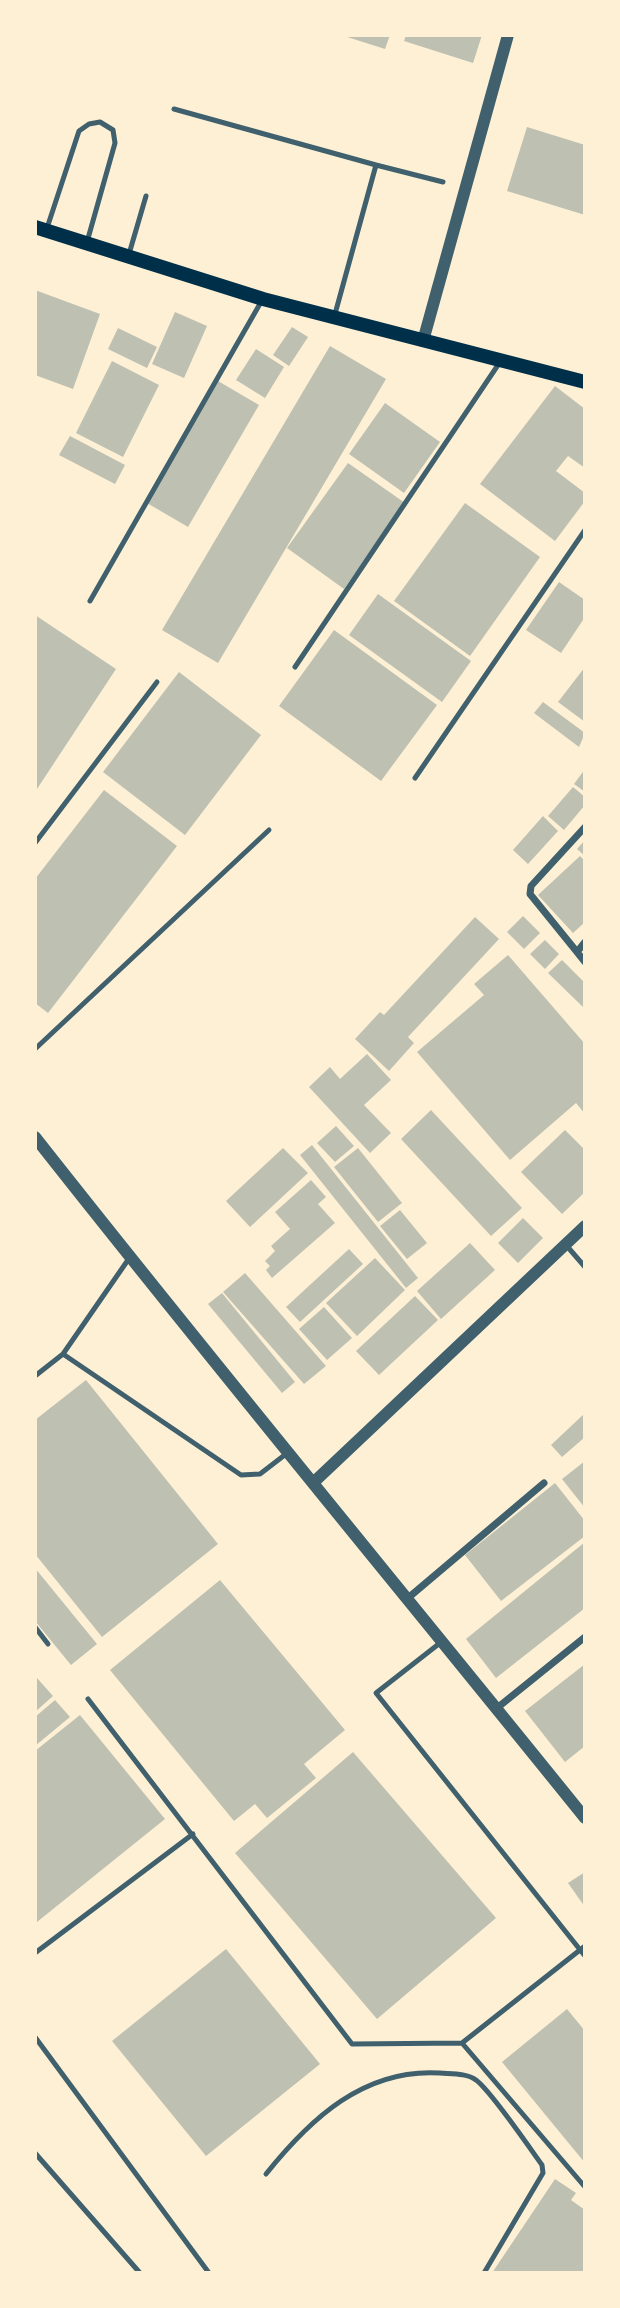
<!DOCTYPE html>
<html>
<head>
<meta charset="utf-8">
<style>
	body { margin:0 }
	#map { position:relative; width:620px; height:2308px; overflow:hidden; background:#fdf0d5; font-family:"Archivo Narrow",sans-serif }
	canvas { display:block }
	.frame { position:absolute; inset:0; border:37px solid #fdf0d5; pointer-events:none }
</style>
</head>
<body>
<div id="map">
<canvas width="620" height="2308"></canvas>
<div class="frame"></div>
</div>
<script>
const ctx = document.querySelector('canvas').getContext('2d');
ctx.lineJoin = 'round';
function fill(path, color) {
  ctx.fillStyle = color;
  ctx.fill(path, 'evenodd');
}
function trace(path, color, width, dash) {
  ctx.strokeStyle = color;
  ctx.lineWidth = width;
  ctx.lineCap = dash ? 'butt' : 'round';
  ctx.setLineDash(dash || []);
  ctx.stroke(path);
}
fill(new Path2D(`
	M341 35H390L385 49Z
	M406 35H482L473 63 404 41Z
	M527 127 585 145V215L507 191Z
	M35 290 100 314 73 389 35 375Z
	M175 312 207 326 184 378 152 364Z
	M292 327 308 337 289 366 273 355Z
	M118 328 157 347 147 368 108 349Z
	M330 346 386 379 218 663 162 630Z
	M256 349 284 367 265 398 236 380Z
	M112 361 159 385 123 457 76 433Z
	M218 381 259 405 188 527 147 503Z
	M555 386 585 409V468L568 456 556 471 585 493V501L555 541 480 484Z
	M385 403 440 442 404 493 349 454Z
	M70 436 125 465 115 484 59 455Z
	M348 463 405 503 344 589 287 548Z
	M465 503 540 557 470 656 394 601Z
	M559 582 585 600V617L561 653 526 630Z
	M378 594 471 661 442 702 349 635Z
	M35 615 116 669 35 792Z
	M334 630 437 705 381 781 279 706Z
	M585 667V722L558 702Z
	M179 672 261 735 185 835 103 772Z
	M543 702 585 733 579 747 534 713Z
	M585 769V792L574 784Z
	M573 787 585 797V805L564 830 548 816Z
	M104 790 177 846 48 1013 35 1003V879Z
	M543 816 558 831 528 864 513 850Z
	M585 840V856L577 849Z
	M580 856 585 861V922L573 933 538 895Z
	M523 916 540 933 524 949 507 932Z
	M475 917 499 939 408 1037 414 1043 389 1071 355 1039 380 1012 384 1015Z
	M545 940 559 954 545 969 530 954Z
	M508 955 585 1044V1114L576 1103 510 1160 417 1052 484 995 474 984Z
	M562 960 585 983 583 1007 548 973Z
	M367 1054 391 1080 364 1105 391 1133 370 1153 309 1087 330 1067 340 1079Z
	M431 1110 522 1208 491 1236 401 1139Z
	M336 1126 354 1146 335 1162 317 1143Z
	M565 1130 585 1150V1192L562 1214 521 1172Z
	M312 1145 418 1278 406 1288 300 1155Z
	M283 1148 308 1173 250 1227 226 1201Z
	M358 1148 402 1203 378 1222 334 1167Z
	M311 1180 326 1197 318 1204 335 1223 272 1278 266 1270 270 1266 265 1261 275 1251 271 1246 290 1229 275 1212Z
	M400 1210 427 1243 407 1259 380 1226Z
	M523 1218 543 1238 518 1263 498 1243Z
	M470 1243 495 1270 441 1319 417 1291Z
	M349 1249 363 1264 300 1322 286 1307Z
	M375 1258 405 1290 357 1336 326 1303Z
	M245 1273 326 1366 304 1384 223 1292Z
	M222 1293 295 1382 282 1393 208 1304Z
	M415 1296 438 1320 379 1375 356 1351Z
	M324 1307 352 1338 327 1360 299 1329Z
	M86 1380 218 1544 102 1637 35 1554V1420Z
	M585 1413V1437L562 1457 551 1445Z
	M585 1461V1508L562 1479Z
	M555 1483 585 1521V1536L501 1601 465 1555Z
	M585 1542V1608L496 1678 466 1639Z
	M35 1568 97 1644 71 1665 35 1621Z
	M220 1580 345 1730 304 1764 316 1778 267 1818 255 1804 234 1821 110 1670Z
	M585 1664V1746L565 1762 525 1711Z
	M37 1678 53 1696 35 1712V1680Z
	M55 1700 70 1717 35 1746V1717Z
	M80 1715 165 1819 37 1922 35 1751Z
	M353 1752 496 1918 377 2019 235 1853Z
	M585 1872V1907L568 1883Z
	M226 1949 320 2064 206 2156 112 2041Z
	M567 2009 585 2031V2163L502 2062Z
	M555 2179 576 2193 571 2200 585 2210V2273H492Z`), '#bec0b2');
trace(new Path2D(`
	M174 109 376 165 335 314
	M376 165 443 182
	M47 228 79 131 89 124 100 122 113 130 115 143 87 242
	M129 254 146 196
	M90 601 261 302
	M295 667 500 362
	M415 778 585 530
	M35 843 157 682
	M35 1049 269 830
	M566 1245 585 1267
	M63 1354 241 1475 260 1474 286 1454
	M35 1376 63 1354 130 1257
	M35 1627 48 1644
	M440 1643 376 1693 585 1956
	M88 1699 352 2044 462 2043
	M585 1946 462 2043 585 2187
	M35 1953 193 1834
	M35 2037 209 2273
	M35 2153 140 2273
	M266 2174C310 2119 364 2068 440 2073 451 2074 467 2073 476 2080 491 2091 529 2147 542 2165L543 2173 484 2273`), '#3f606c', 5);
trace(new Path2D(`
	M585 942 577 952 585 962
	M577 952 530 894 531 886 585 827
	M408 1598 544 1483
	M497 1708 585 1637`), '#3f606c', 7);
trace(new Path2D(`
	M423 341 508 35
	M35 1137C215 1366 402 1591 585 1818
	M314 1482 585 1226`), '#3f606c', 12);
trace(new Path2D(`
	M35 227 263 299 585 382`), '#003049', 14);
</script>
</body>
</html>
